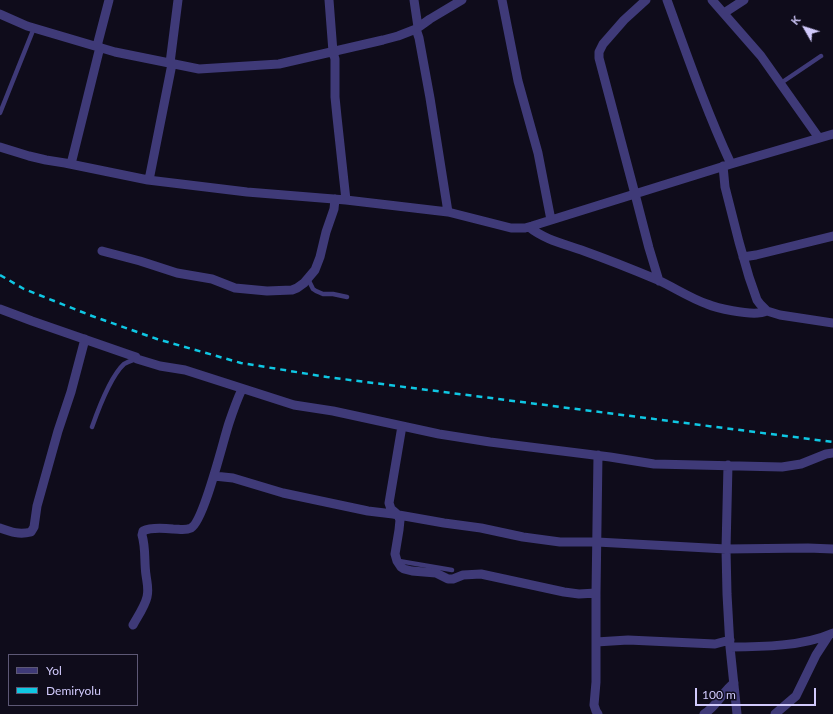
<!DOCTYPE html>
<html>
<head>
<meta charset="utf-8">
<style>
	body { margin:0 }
	#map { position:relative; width:833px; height:714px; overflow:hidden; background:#0f0c1b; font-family:Lato,sans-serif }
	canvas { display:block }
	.legend { position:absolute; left:8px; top:654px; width:130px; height:52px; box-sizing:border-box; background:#0f0c1b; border:1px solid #5d5875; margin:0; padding:5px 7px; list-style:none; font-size:12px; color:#d1cafc }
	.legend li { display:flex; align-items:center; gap:8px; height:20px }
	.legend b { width:20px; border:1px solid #5d5875 }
	.north { position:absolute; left:785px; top:8px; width:40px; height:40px; -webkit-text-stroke:3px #0f0c1b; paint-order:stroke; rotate:309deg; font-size:11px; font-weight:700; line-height:16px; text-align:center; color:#d1cafc }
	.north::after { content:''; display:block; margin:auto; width:14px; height:18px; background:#d1cafc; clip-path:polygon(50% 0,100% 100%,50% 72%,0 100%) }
	.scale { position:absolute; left:695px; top:688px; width:121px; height:18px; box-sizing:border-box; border:2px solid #d1cafc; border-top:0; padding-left:5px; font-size:12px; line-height:14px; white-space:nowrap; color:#d1cafc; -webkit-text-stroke:3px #0f0c1b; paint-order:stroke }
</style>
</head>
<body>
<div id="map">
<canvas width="833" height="714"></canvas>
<ul class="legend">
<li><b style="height:5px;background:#3f3a78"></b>Yol</li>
<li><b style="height:5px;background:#0fc7e3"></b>Demiryolu</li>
</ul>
<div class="north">K</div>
<div class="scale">100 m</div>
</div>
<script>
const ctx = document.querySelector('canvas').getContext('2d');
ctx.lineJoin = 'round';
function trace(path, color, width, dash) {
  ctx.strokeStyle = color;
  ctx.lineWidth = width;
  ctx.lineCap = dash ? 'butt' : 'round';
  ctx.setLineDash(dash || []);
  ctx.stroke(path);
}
trace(new Path2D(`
	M781 83 821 56
	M0 113 34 28
	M308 279 313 289 316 291 323 294H333L347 297
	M92 427C98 410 111 376 124 364 128 362 132 360 136 359
	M399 561 452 570`), '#3f3a78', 4.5);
trace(new Path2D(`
	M329 0 333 52 335 59V97L337 117 346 200
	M414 0 418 27
	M502 0 518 81 538 153 551 220
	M646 0 624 20 603 44 599 52V58L635 194 649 248 659 281
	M667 0C687 55 706 110 731 164
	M712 0 761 56 819 138
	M724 13 744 0
	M0 14 27 26 115 52 199 69 279 64 383 40 398 36 416 29 430 19 462 0
	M416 29 419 38 430 98 448 212
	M97 46 109 0
	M170 63 178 0
	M0 147 29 156 46 160 65 163 148 180 247 192 346 200 448 212 511 228H525L532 226 731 164 833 134
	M71 164 100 47
	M723 166 725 187 739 242 749 277 757 300 760 304 767 311 780 315 833 323
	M149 180 172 64
	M529 227C545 240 565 244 584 251 609 260 634 270 658 280 675 288 690 298 707 304 719 309 746 314 758 313 761 313 764 312 767 311
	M102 251 140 261 177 273 212 279 235 288 267 291 292 290 297 288 304 283 315 270 320 257 326 232 334 209 335 199
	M743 257 756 255 833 236
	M0 309 32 321 130 355 136 357 137 359 160 366 185 370 294 405 333 411 439 434 490 442 610 457 654 464 782 467 801 464 826 454 833 453
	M402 426 389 503 391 509 398 515 400 520 399 530 395 554 397 561 401 567 404 569 412 571 436 573 448 579H453L463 575 481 574 564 592 579 594 596 593
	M598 455 596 593V682L594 705 596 711 598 714
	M728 465 726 549 727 594 730 647 737 714
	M214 476 233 478 283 493 368 511 393 514 444 523 481 528 523 537 560 542H597L726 549 808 548 833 549
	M0 528C11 532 19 535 31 532L34 527 37 506 58 431 71 392 85 339
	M133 625C138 616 145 606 147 597 149 589 147 583 146 575 144 562 146 548 142 535L143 531C151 527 164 528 173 529 179 529 185 531 191 528 204 521 223 441 229 423 233 411 237 400 242 389
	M596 642 628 640 715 644 730 640
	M730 647C762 647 804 646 833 633
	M704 714C718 705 722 692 734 683
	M775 714 796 696 816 655 829 635`), '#3f3a78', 9);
trace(new Path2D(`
	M0 275 24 289 92 316 157 339 241 363 327 377 833 442`), '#0fc7e3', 2.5, [6, 5]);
</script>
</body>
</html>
